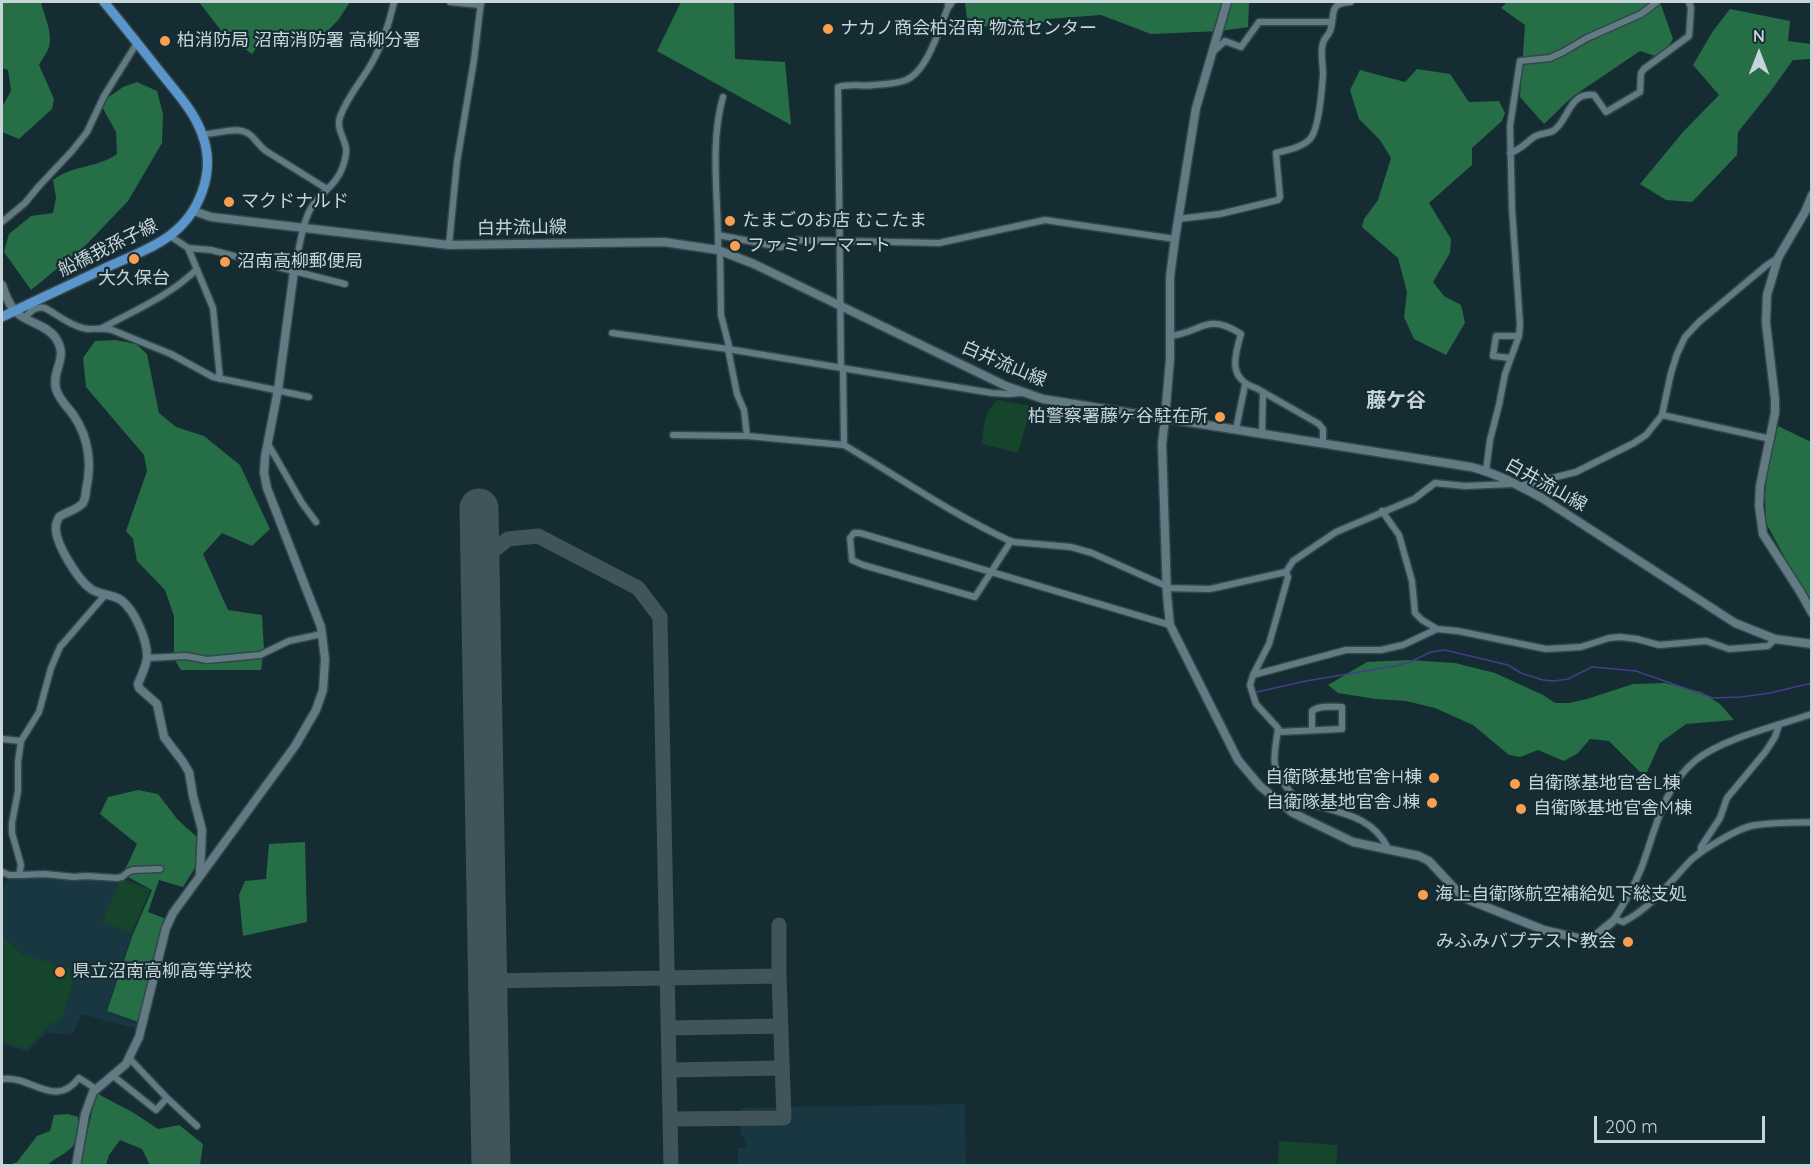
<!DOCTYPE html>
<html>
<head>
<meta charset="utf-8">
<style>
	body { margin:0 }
	#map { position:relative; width:1813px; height:1167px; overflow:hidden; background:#162c33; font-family:Quicksand,sans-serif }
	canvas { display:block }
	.frame { position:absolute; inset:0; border:3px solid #c7d4d9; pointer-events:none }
	.north { position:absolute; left:1729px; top:24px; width:60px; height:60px; -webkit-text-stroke:4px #162c33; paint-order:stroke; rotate:0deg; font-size:16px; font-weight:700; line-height:24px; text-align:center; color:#c7d4d9 }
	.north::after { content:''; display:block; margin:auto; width:21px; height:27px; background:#c7d4d9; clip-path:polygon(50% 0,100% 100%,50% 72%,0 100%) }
	.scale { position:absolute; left:1594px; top:1116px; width:171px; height:27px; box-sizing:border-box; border:3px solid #c7d4d9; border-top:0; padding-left:8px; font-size:18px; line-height:21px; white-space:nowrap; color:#c7d4d9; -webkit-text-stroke:4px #162c33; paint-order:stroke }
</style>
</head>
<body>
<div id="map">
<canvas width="1813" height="1167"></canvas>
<div class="frame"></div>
<div class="north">N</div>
<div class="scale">200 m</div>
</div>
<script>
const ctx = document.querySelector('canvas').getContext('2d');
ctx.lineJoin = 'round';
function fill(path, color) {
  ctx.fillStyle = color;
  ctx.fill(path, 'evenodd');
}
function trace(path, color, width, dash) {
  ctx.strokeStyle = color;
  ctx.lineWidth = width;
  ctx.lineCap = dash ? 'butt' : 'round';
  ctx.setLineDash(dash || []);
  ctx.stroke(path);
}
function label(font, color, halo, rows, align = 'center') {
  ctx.font = font + ' Quicksand,"Noto Sans JP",sans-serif';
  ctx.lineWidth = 4.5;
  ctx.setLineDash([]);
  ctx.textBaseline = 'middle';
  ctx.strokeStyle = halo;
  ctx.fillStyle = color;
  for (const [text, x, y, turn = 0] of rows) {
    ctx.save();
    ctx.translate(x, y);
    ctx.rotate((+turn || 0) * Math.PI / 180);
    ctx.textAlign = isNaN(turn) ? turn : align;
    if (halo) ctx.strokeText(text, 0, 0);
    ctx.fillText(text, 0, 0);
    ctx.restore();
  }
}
fill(new Path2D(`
	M46 876 105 880 119 881 124 879 151 889 132 934 107 1011 138 1024 137 1029 82 1014 72 1035 46 1033 28 1052 2 1044V888L10 878Z
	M965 1104 966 1165H738V1148L746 1147 745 1140 741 1134V1108Z`), '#183740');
fill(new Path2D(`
	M997 400 1031 406 1018 453 982 444C984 425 983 414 997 400Z
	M125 880 150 890 131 933 103 922 119 882Z
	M2 936 23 955 69 968 73 982 61 1020 50 1024 27 1049 2 1041Z
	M1279 1141 1338 1145 1336 1165H1278Z`), '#15462b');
fill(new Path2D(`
	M2 2H41C44 17 53 31 49 47 47 53 42 59 39 65L54 99 52 109 19 139 2 132V107L11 91 8 70 2 68Z
	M199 2H350L339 19 317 42 277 43 263 39 252 54 223 33Z
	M681 2H734L735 59 785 62 791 125 657 51Z
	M965 2H1248L1249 3 1248 27 1220 31 1151 34 1101 15 1047 19 1039 25 968 27Z
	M1507 2H1660L1673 39 1661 58 1640 51 1572 97 1544 124 1520 97 1525 25 1501 8Z
	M1730 9 1790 21 1788 41 1811 44V59L1793 60 1770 92 1738 132 1737 155 1692 202 1666 200 1640 184 1683 132 1719 95 1693 65 1713 31Z
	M1417 69 1450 74 1469 102 1499 101 1505 113 1502 121 1472 148V165L1429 203 1451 239 1450 253 1433 282 1444 296 1461 305 1465 323 1446 355 1414 339 1404 317 1407 292 1398 258 1362 227 1364 219 1378 200 1391 158 1380 140 1359 119 1350 90 1360 70 1405 82Z
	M137 82 157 91 163 114 162 143 128 201 86 245 31 290 4 252 9 234 31 216 53 213 56 198 53 180C72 165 98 168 117 154L116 132 100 103 123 87Z
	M115 340 136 344 147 354 159 413 176 427 204 436 240 465 270 529 252 546 222 533 203 554 228 610 262 615 264 649 261 670H181L174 659V616L165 590 137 561 133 539 126 531 147 471 144 455 86 387 83 358 95 341Z
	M1778 426 1811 442V606L1766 523 1765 497 1767 472Z
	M1408 660 1455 663 1495 673 1543 695 1555 703H1569L1587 699 1633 684 1665 683 1701 692 1720 704 1734 720 1686 724 1660 743 1647 772H1640L1609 741 1590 739 1578 753 1564 761 1538 750 1520 757 1509 755 1473 725 1435 708 1406 701 1376 699 1338 693 1328 685 1367 662Z
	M138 790 158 794 178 820 199 839 198 863 183 887 159 880 148 912 166 919 138 1022 107 1011 133 934 152 890 128 877 125 870 137 844 100 814 108 797Z
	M305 842 307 922 243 936 239 895 245 881 266 879 269 844Z
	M96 1093 134 1113 158 1129 179 1125 203 1144 200 1165H150L142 1149 120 1140 109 1155 106 1165 80 1166Z
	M68 1114 78 1117C78 1126 79 1140 72 1147 67 1153 55 1158 47 1165L6 1166 17 1162 37 1136 50 1131 54 1115Z`), '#266e46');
trace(new Path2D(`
	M1257 692 1306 681 1395 666 1410 662 1431 652 1445 650 1508 665 1521 673 1543 680 1554 681 1568 679 1592 667 1636 671 1713 698 1741 697 1770 693 1812 683`), '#453d89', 1.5);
trace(new Path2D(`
	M480 571 489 554 508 539 538 536 638 588 660 617 671 1166
	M779 925V976
	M487 981 779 976 784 1118 670 1119
	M668 1028 781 1026
	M669 1070 782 1068`), '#40545a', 15);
trace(new Path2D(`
	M479 508 491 1166`), '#40545a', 39);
const street = new Path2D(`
	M450 2 481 5
	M1214 51 1225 41 1241 47 1259 22H1331
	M202 134C217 135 236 125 249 134 254 137 259 146 266 151L327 189
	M1510 153C1522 149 1525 143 1534 137 1540 133 1547 134 1553 131 1569 121 1568 92 1594 95L1606 112 1640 92 1641 73 1644 69 1689 36 1691 8 1689 2
	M1178 219 1220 214 1278 200 1280 197 1276 153C1287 150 1301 148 1310 139 1319 129 1322 89 1323 75 1323 65 1320 52 1323 43 1324 38 1329 35 1330 31 1336 15 1327 3 1351 2
	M2 222 25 203 39 186 72 151 87 132 104 96 137 43
	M718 235 780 247 786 246 797 240 939 243 1045 220 1175 239
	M170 236 188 248 211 250 242 258 345 284
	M449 245 457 162 474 60 481 2
	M188 248 213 308 220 379
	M718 250C719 200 709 146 723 97
	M720 251 721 315 730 350
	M294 271C299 252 302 220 313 205 323 191 338 183 343 166 345 160 347 154 346 148 344 137 336 128 340 117 347 97 360 83 370 66 382 46 389 24 394 2
	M24 318C30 312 35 306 45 308 58 315 72 327 88 329 96 329 104 328 112 330L171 354 213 377 309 397
	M102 328C134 311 171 295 197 269
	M612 333 728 349 992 393 1009 394 1022 393
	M1170 336C1203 332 1206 312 1241 334 1234 357 1228 379 1256 388L1319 424 1323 429V443
	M728 349 737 394 744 410 747 436
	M1510 358 1493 356 1496 336H1519
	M841 368 838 87C850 83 862 87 874 85 885 84 896 84 906 80 928 71 940 26 949 5
	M843 369 844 445C899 477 950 513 1008 540L1014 542 1071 547 1092 553 1166 586
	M1662 415 1771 439
	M1236 429 1245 385
	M1262 434 1263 392
	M673 435 747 436 844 445
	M268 444 302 503 316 522
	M1486 471 1490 440 1499 405 1505 374 1519 336 1520 324 1512 209 1510 126 1520 61 1550 58 1563 52 1587 38 1641 14 1657 2
	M1520 486 1576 472 1634 443 1646 435 1662 415 1671 373 1677 354 1685 337 1699 322 1767 265 1778 258
	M1382 511 1399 535 1412 581 1415 613 1422 620 1437 629
	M1011 541 975 597 863 565 852 560 850 538 854 533H860L1170 625
	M1166 588 1210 589 1286 572
	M105 595 60 647 51 668 39 712 21 741 18 762V791L12 823V833L21 865 19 875 45 874 74 877 86 876 117 878 122 877 128 872 133 870 160 869
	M147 658 186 656 207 660 260 655 289 641 322 634
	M1253 675 1346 650H1381L1403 645 1437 629 1458 631 1546 649 1581 647 1609 638 1620 637 1637 639 1659 645 1706 641 1729 649 1768 646 1775 639
	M1278 732 1342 729V707C1332 707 1320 705 1312 711V730
	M2 739 21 741
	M1388 848C1375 822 1352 815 1325 808 1318 806 1309 805 1303 802 1291 796 1278 778 1275 765 1273 754 1277 740 1278 728L1256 704 1250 685 1253 675 1269 644 1288 577 1286 572 1293 561 1336 532 1414 499 1435 483 1465 486 1512 484
	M1701 852V847L1720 818 1727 798 1766 751 1775 737 1779 725
	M2 872 9 875H19
	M1615 919 1623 922C1651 908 1670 882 1691 860 1702 850 1737 829 1751 826 1770 822 1792 823 1812 822
	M1612 922C1624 905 1633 888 1641 869 1655 832 1663 786 1696 760 1724 738 1777 726 1812 714
	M112 1075 156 1110 167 1098 129 1058
	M2 1079C32 1075 54 1110 79 1078L93 1087 94 1090
	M167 1098 197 1126`);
const secondary = new Path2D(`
	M1227 2 1196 108 1175 239 1170 277V359L1165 418 1162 444 1167 595 1170 625 1238 760 1260 786 1293 813 1353 842 1419 856 1429 861 1457 891 1469 900 1544 930 1586 940 1595 936 1612 922
	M949 5 951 2
	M1812 195 1805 212 1778 258 1767 295 1766 323 1775 399V413L1760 486 1759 506 1763 534 1801 593 1812 613
	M194 211 211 217 449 245 664 242 718 250 754 264 1006 386 1043 399 1471 467C1496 473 1520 486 1542 498L1735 623 1775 639 1812 644
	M2 285C5 294 9 306 17 313 29 323 46 325 55 337 70 358 51 369 56 389 59 400 68 407 74 416 89 438 92 465 86 490 86 494 85 499 83 503 77 510 66 512 59 517 58 520 56 522 56 526 54 542 78 580 91 589 100 595 112 594 121 600 135 610 148 642 147 658 146 667 141 676 138 684L139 688 157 704 164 737 183 762 189 772 193 796 202 830 200 873
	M76 1166 85 1114 93 1092 126 1064 139 1037 166 928 173 913 295 746 316 710 323 690 325 659 321 627 267 488 264 473 265 457 278 390 294 271`);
const primary = new Path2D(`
	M2 317C34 301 68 286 101 270 143 250 185 240 202 192 209 173 209 152 202 134 194 111 176 92 161 73 142 49 123 25 104 2`);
trace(street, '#34464c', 9);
trace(secondary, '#34464c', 11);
trace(primary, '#34464c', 12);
trace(street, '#627b83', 6);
trace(secondary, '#627b83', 8);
trace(primary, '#5a95cc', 9);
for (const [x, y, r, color] of [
	[828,29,6,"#fa9f4f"],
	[165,41,6,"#fa9f4f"],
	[229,202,6,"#fa9f4f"],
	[730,221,6,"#fa9f4f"],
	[735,246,6,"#fa9f4f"],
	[134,259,6,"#fa9f4f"],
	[225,262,6,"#fa9f4f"],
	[1220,417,6,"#fa9f4f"],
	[1434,778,6,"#fa9f4f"],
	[1515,784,6,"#fa9f4f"],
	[1432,803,6,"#fa9f4f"],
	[1521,809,6,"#fa9f4f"],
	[1423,895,6,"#fa9f4f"],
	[1628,942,6,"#fa9f4f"],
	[60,972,6,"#fa9f4f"]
]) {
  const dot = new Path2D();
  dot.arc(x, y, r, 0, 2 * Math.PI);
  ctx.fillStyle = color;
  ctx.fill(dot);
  trace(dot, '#162c33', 2);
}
label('18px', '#c7d4d9', '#162c33', [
	["ナカノ商会柏沼南 物流センター",840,29],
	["柏消防局 沼南消防署 高柳分署",177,41],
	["マクドナルド",241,202],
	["たまごのお店 むこたま",742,221],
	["ファミリーマート",747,246],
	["沼南高柳郵便局",237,262],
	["大久保台",134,279,"center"],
	["柏警察署藤ヶ谷駐在所",1208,417,"right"],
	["自衛隊基地官舎H棟",1422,778,"right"],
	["自衛隊基地官舎L棟",1527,784],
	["自衛隊基地官舎J棟",1420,803,"right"],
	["自衛隊基地官舎M棟",1533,809],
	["海上自衛隊航空補給処下総支処",1435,895],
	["みふみバプテスト教会",1616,942,"right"],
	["県立沼南高柳高等学校",72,972]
], 'left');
label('18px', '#c7d4d9', '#162c33', [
	["白井流山線",522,228,-1],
	["船橋我孫子線",108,248,-26],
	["白井流山線",1004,364,23],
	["白井流山線",1546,485,29]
]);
label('bold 20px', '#c7d4d9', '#162c33', [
	["藤ケ谷",1396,401]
]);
</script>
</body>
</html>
